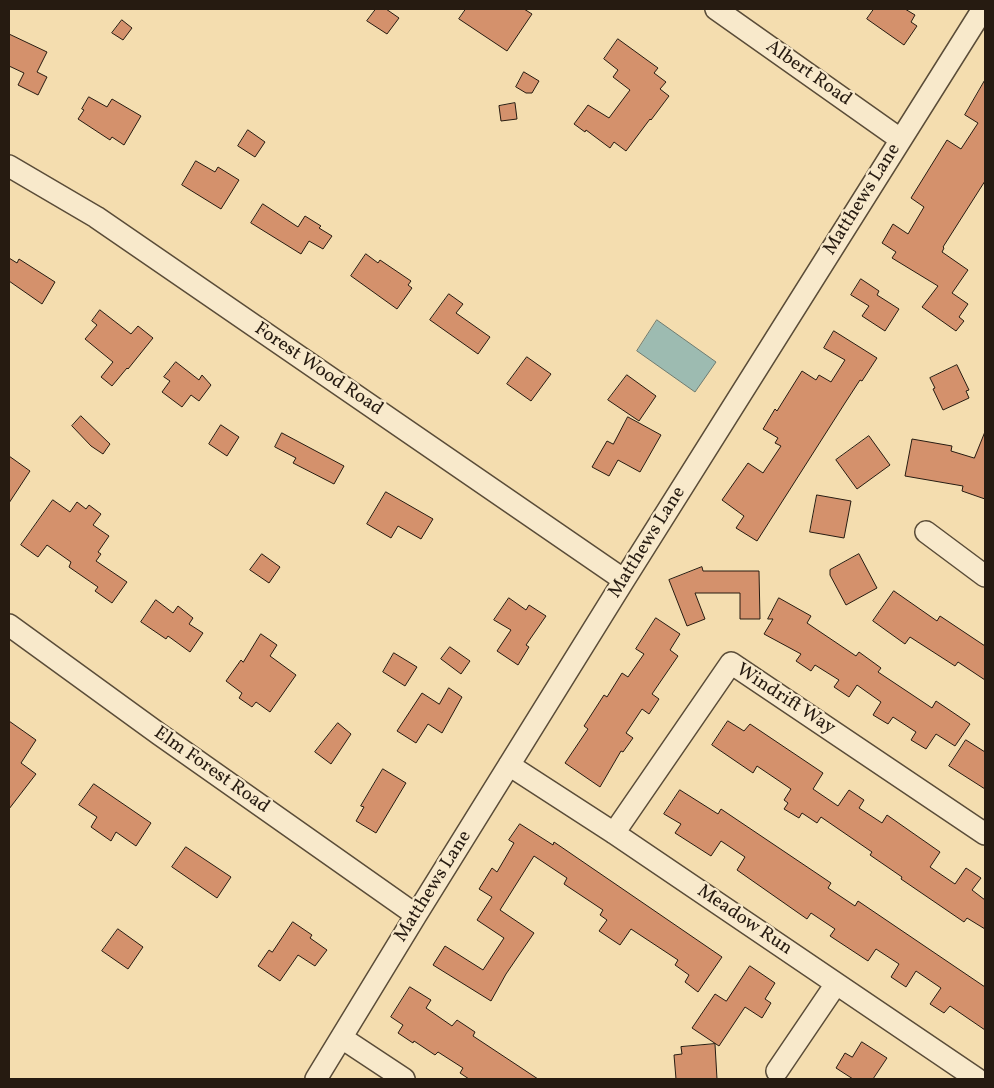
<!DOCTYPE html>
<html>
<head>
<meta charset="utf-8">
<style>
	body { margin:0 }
	#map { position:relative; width:994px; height:1088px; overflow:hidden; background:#f4ddaf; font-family:Vollkorn,serif }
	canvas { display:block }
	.frame { position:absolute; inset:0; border:10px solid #261b11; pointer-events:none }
</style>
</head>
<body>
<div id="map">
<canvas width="994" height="1088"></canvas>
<div class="frame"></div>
</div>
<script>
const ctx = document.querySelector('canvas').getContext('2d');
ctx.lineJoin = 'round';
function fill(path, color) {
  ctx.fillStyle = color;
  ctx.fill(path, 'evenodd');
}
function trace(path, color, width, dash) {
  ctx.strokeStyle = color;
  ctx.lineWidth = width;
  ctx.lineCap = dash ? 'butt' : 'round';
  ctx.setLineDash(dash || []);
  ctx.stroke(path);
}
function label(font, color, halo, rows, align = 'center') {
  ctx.font = font + ' Vollkorn,serif';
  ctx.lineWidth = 4.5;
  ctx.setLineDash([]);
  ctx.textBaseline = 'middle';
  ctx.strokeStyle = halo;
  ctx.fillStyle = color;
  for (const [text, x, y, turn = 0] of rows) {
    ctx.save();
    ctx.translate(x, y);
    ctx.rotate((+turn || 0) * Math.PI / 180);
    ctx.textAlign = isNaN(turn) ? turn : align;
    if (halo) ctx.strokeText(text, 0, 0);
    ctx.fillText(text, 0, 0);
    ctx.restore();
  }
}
const water = new Path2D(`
	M657 320 716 362 695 392 637 351Z`);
fill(water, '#9dbbb1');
trace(water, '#6d7b71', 1);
const building = new Path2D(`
	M376 9H386L399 18 387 34 367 21Z
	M466 9H524L532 14 507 51 459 19Z
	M874 9H905L915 15 911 22 917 26 904 45 867 19Z
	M122 20 132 28 123 40 112 33Z
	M9 34 47 52 37 72 47 77 38 95 18 85 24 73 9 66Z
	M618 39 658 68 654 73 666 82 660 89 669 96 651 120 650 119 626 151 614 142 610 148 586 130 585 132 574 124 588 105 609 118 630 90 613 77 618 70 604 59Z
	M524 72 539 81 532 93H526L516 87Z
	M985 80V181L943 247 944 248 942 252 968 270 952 293 968 304 959 317 964 321 956 331 922 307 938 286 892 258 896 252 882 243 893 224 908 234 924 207 911 198 947 140 961 149 978 123 965 115Z
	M89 97 107 107 112 99 141 116 124 145 112 137 110 140 78 119 84 110 82 109Z
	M515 103 517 119 501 121 499 106Z
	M248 130 265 142 255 157 238 146Z
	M196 161 215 172 218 167 239 180 221 209 182 185Z
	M263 204 298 227 305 216 321 226 319 228 332 236 323 249 309 241 301 254 251 223Z
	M366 254 378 263 380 260 411 281 408 285 412 288 397 309 351 276Z
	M9 258 17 263 19 259 55 282 42 304 9 281Z
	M861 279 879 291 877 295 899 309 885 331 862 316 869 306 851 295Z
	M449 294 463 304 456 313 490 337 478 354 430 320Z
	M100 310 131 334 138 326 153 338 128 369 127 368 112 386 101 377 113 362 85 339 97 325 92 321Z
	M834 331 877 358 862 381 860 380 845 403 757 541 736 528 744 516 722 500 748 463 763 473 781 446 775 443 778 438 763 429 775 409 777 411 802 371 816 380 819 375 831 382 845 360 824 348Z
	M527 357 551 374 531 401 507 384Z
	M176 362 199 380 202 375 211 385 199 401 191 395 182 407 162 392 170 381 164 377Z
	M957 365 969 390 966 391 969 398 943 410 933 389 935 388 930 378Z
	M627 375 656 396 639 421 608 400Z
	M81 416 110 444 103 454 91 446 72 426Z
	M628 417 661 435 640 472 618 460 609 476 592 467 607 441 613 444Z
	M221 425 239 437 227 456 209 444Z
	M985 432V499L962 491 963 486 905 476 912 439 952 446 951 451 974 458Z
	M282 433 344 466 334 484 293 463 296 458 275 447Z
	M869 436 890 465 857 489 836 460Z
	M9 456 30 471 9 503Z
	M386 492 433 519 421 539 398 526 391 538 367 524Z
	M817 495 851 501 844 538 810 532Z
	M53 500 70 512 77 502 86 509 89 505 101 514 93 525 109 536 98 552 101 554 96 561 127 582 112 603 95 591 98 587 69 567 71 562 47 545 38 557 21 545Z
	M262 554 280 567 269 583 250 570Z
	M859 554 877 588 846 605 830 575V570Z
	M702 567 703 571H759L760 619H740V593H695L705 619 687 626 669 580Z
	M894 591 937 621 940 616 985 646V680L958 662 955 666 910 637 905 644 873 621Z
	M509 598 526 610 529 605 546 616 526 645 529 647 518 665 497 651 511 630 494 620Z
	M779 598 811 616 807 623 856 656 859 652 881 668 878 672 932 708 936 701 970 724 955 746 936 734 926 749 911 740 916 732 893 717 888 724 873 715 881 702 857 685 849 697 834 687 839 680 815 665 811 671 796 661 801 654 764 634 773 619H768Z
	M156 600 173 613 178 606 193 618 189 624 203 633 190 652 168 636 166 639 141 622Z
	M656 618 680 634 670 650 678 656 652 694 659 699 649 714 642 709 626 733 633 738 623 752 621 751 600 787 565 763 588 729 584 726 604 695 607 697 622 673 628 677 644 654 636 649Z
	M261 634 277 645 270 656 296 675 270 712 256 702 252 707 239 698 242 693 226 681 241 660 243 662Z
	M450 647 470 661 461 674 441 659Z
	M394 653 417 667 405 686 383 672Z
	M449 688 462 697 442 733 428 724 416 743 397 731 422 693 439 704Z
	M9 721 36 740 21 763 36 774 9 809Z
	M728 721 744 731 750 724 823 773 813 789 838 806 849 790 864 800 859 808 882 823 887 815 940 852 930 867 955 884 966 868 981 878 972 890 985 900V929L967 918 964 922 901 879 902 877 870 855 872 852 821 817 817 823 802 813 799 818 784 809 788 803 784 800 791 789 757 766 753 773 712 745Z
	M338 723 351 734 331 764 315 752Z
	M966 740 985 752V789L949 766Z
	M383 769 406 783 376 833 356 821 364 807 361 806Z
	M94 784 151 823 136 846 116 832 111 841 91 827 97 817 79 805Z
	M680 790 718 814 721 809 831 883 828 888 855 906 858 901 985 987V1030L950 1006 944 1013 930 1004 941 988 916 971 906 987 891 977 899 964 876 949 868 961 830 936 835 929 811 913 807 919 737 870 745 857 721 841 711 856 675 833 681 824 664 814Z
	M520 824 553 845 554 842 722 957 698 992 685 982 689 975 675 965 678 960 631 929 620 945 599 931 607 920 600 915 603 910 564 884 567 878 534 856 500 910 534 933 506 974 491 1001 433 965 445 946 483 970 504 938 477 920 492 897 479 889 492 868 497 872 514 843 509 840Z
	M186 847 231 877 217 898 172 867Z
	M293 922 312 935 310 938 327 950 315 966 298 955 280 981 258 966 269 950 272 952Z
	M118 929 143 947 128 969 102 951Z
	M750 966 775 983 765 999 771 1003 762 1018 745 1007 719 1046 692 1028 715 994 726 1001Z
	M410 987 431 1000 426 1008 452 1026 457 1020 475 1032 473 1036 538 1079H469L460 1073 463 1068 438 1052 435 1055 414 1041 413 1043 398 1033 403 1025 391 1017Z
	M862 1042 887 1058 873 1079H853L836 1068 845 1053 852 1057Z
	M715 1044 717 1079H676L674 1055 682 1054 681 1047Z`);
fill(building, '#d4916c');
trace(building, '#261b11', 1);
const minor = new Path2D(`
	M716 9 900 139
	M9 166 96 217 624 580
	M926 532 985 576
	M9 625 159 734 416 915
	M509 765 614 833 977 1079
	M614 833 731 663 985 834
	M342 1038 404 1079
	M777 1071 836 984
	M316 1079 416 915 624 580 983 9`);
trace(minor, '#5a4c38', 24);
trace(minor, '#f8e9cb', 21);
label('19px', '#261b11', '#f8e9cb', [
	["Albert Road",808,74,35],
	["Matthews Lane",863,200,-58],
	["Forest Wood Road",318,370,34],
	["Matthews Lane",648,543,-58],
	["Windrift Way",785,700,33],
	["Elm Forest Road",211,771,35],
	["Matthews Lane",434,887,-58],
	["Meadow Run",744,921,34]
]);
</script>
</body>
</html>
